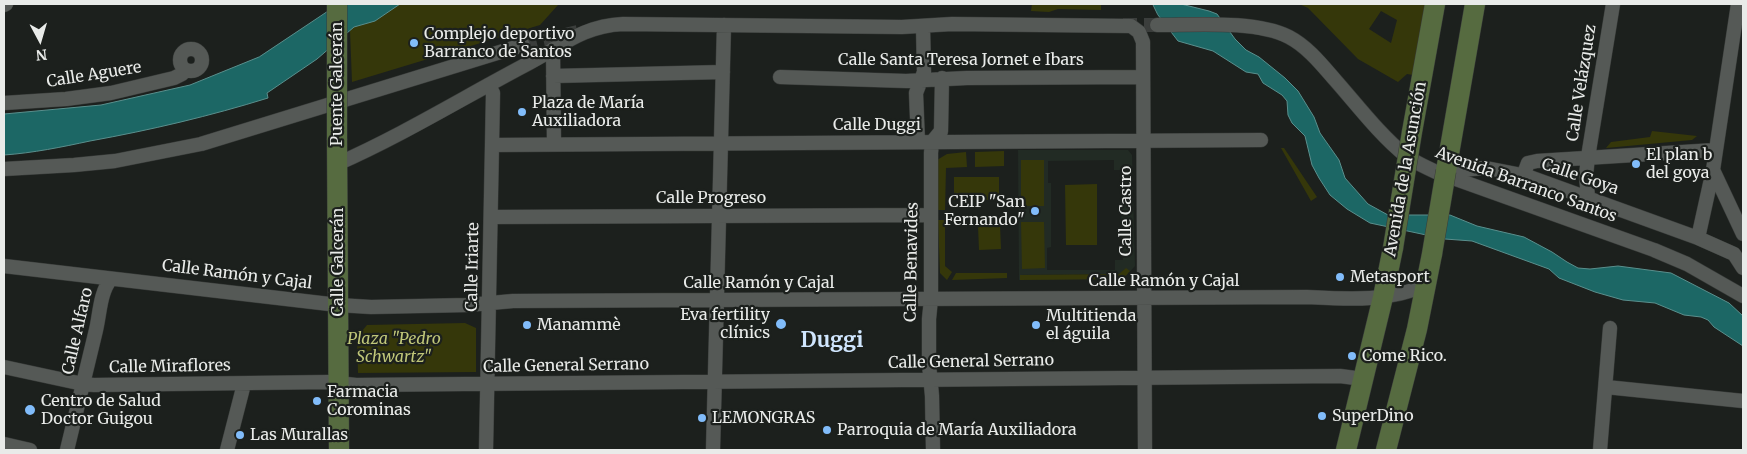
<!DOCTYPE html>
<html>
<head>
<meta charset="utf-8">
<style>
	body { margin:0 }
	#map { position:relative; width:1747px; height:454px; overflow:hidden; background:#1c201d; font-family:Merriweather,serif }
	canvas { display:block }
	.frame { position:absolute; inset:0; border:5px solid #e9ebe9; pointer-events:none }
	.north { position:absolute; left:15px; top:15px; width:50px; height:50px; -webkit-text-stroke:4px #1c201d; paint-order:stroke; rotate:174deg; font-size:14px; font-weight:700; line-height:20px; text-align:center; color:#e9ebe9 }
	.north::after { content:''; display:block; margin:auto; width:18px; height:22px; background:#e9ebe9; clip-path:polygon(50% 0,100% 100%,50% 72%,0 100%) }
</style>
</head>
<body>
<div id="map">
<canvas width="1747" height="454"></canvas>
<div class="frame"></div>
<div class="north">N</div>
</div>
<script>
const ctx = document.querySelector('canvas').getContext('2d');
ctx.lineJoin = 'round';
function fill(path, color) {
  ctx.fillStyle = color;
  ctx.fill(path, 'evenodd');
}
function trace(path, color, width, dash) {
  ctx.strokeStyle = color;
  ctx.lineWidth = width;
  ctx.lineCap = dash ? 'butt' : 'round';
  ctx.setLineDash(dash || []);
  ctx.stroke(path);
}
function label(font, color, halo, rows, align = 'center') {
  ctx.font = font + ' Merriweather,serif';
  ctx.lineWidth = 4.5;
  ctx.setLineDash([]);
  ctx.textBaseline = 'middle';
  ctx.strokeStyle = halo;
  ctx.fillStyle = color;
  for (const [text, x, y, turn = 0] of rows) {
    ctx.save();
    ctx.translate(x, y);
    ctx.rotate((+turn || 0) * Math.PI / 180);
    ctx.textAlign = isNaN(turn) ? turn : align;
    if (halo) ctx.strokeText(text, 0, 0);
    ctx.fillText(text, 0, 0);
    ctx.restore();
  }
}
fill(new Path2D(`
	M1018 150H1128L1132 155 1135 266 1123 279 1019 280ZM1114 160V170H1122L1121 247 1123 248V260H1115V270H1047V248L1051 247V183H1048V161ZM1126 268 1123 279H1020V275H1021L1120 274Z`), '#222b24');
fill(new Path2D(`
	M400 4H569L558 5 540 25 352 82 350 31 354 27 375 21Z
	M1032 4H1101V10L1058 9 1049 12 1031 11Z
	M1299 4H1425L1413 75 1407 74 1398 82 1358 59 1308 8ZM1381 11 1397 20 1391 43 1369 29Z
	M1652 131 1697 136 1692 140 1606 148 1611 142 1650 137Z
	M1281 148H1284L1317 197 1311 201Z
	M1004 151V166L975 167V152Z
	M966 152 967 167 946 168 945 210H937V160L947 154Z
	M1021 160H1044V206H1021Z
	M954 177H999V200H954Z
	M1097 184V245H1066L1065 185Z
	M938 220H945V266L952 272 947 280 940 273Z
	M1021 222H1044L1045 268 1022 269Z
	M1000 225 1001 249 979 250 978 226Z
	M1126 268 1130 271 1123 279 1020 280V275H1021L1119 274Z
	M956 273H1007V278L952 280Z
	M465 323 476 328V372L358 373 357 337 367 325Z`), '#35370a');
const water = new Path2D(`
	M339 4H400L375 21 354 27 317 59 267 93 268 98C210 116 151 130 90 141 62 147 33 153 4 155V114L101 105 190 85 259 57Z
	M1153 4H1181L1209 11 1217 14 1235 39 1246 50 1259 57 1285 78 1298 91 1314 117 1320 133 1339 160 1345 178 1368 204 1388 215H1450L1477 226 1524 237 1552 252 1567 262 1578 268 1590 269 1618 266 1671 273 1729 303 1743 316V346L1714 327 1708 320 1701 317 1684 315 1655 303 1623 300 1595 292 1559 278 1549 269 1472 241 1445 239 1370 223 1347 209 1330 195 1319 178 1312 165 1305 136 1292 123 1288 115 1287 101 1282 95 1263 83 1258 74 1246 72 1213 51 1178 41 1158 15Z`);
fill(water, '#1c6765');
trace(water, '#5a8f8d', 1);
trace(new Path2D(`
	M1123 25H1157
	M523 45 582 31`), '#3b3e3c', 14, [14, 7]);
const street = new Path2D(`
	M4 5 6 4
	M1157 25C1195 25 1256 20 1289 37 1308 47 1322 65 1336 81 1358 106 1380 135 1406 156 1416 163 1426 167 1436 172L1654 250 1687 264 1743 296
	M180 60a11 11 0 1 1 22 0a11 11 0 1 1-22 0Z
	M553 49 554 144
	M553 76 723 72
	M780 77 906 81 967 78 1143 77
	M4 103 66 99 111 93 174 78 182 74 186 70
	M918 142 916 93 924 72 923 26
	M492 145 1261 140
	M337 164C403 135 466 96 529 63 563 45 583 26 623 24L902 27 952 24 1131 26 1139 32 1143 42 1145 450
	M4 169 74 165 115 161 201 144 523 45
	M1713 170 1743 234
	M1446 171 1486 168 1527 176 1698 238 1734 254 1743 268
	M1527 176 1525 171 1528 163 1537 161 1715 150
	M1588 197 1586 176 1588 157 1613 4
	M491 217 931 215
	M1698 238 1713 170 1738 4
	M4 266 338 305 371 307 468 305 513 301 1307 297C1347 299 1389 302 1426 285
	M4 367 83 384 94 385 328 382 356 385 1340 376 1363 379
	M1606 387 1743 401
	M4 444 30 450
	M67 450C77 410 86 370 96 330 100 313 100 292 111 279
	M227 450 244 384
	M486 450 492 145 493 93 488 85
	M713 450 724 25
	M933 450 932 396 929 364V319L931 299V153L932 142 941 131 942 78
	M1600 450 1610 328`);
const secondary = new Path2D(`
	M1412 132 1435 4
	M337 140 339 450
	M1446 171 1475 4
	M1346 450 1383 297 1393 248
	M1386 450 1417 329 1432 254`);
trace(street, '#393c3a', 15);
trace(secondary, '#393c3a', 21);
trace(street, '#555956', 14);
trace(secondary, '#566b40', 20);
const secondaryBridge = new Path2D(`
	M337 140V4
	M1393 248 1412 132
	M1432 254 1446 171`);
trace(secondaryBridge, '#393c3a', 21, []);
trace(secondaryBridge, '#566b40', 20);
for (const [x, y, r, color] of [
	[414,43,5,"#81bcfa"],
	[522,112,5,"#81bcfa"],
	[1636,164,5,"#81bcfa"],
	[1035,211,5,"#81bcfa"],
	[1340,277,5,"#81bcfa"],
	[781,324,6,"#81bcfa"],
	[527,325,5,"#81bcfa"],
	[1036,325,5,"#81bcfa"],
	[1352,356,5,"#81bcfa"],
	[317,401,5,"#81bcfa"],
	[30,410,6,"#81bcfa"],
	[1322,416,5,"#81bcfa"],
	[702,418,5,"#81bcfa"],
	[827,430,5,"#81bcfa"],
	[240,435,5,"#81bcfa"]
]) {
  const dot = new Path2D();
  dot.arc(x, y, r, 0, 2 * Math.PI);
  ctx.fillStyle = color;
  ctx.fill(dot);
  trace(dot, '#1c201d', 2);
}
label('16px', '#e9ebe9', '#1c201d', [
	["Complejo deportivo",424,34],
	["Barranco de Santos",424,52],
	["Plaza de María",532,103],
	["Auxiliadora",532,121],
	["El plan b",1646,155],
	["del goya",1646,173],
	["CEIP \"San",1025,202,"right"],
	["Fernando\"",1025,220,"right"],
	["Metasport",1350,277],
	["Eva fertility",770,315,"right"],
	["clínics",770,333,"right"],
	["Multitienda",1046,316],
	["el águila",1046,334],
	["Manammè",537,325],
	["Come Rico.",1362,356],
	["Farmacia",327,392],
	["Corominas",327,410],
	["Centro de Salud",41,401],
	["Doctor Guigou",41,419],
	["SuperDino",1332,416],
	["LEMONGRAS",712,418],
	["Parroquia de María Auxiliadora",837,430],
	["Las Murallas",250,435]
], 'left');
label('16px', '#e9ebe9', '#1c201d', [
	["Calle Santa Teresa Jornet e Ibars",961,60],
	["Calle Aguere",94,75,-9],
	["Calle Velázquez",1582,83,-81],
	["Puente Galcerán",337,84,-90],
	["Calle Duggi",877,125],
	["Avenida de la Asunción",1406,169,-80],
	["Calle Goya",1580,177,19],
	["Avenida Barranco Santos",1526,185,20],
	["Calle Progreso",711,198],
	["Calle Castro",1126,211,-90],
	["Calle Galcerán",338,262,-90],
	["Calle Benavides",912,262,-89],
	["Calle Iriarte",473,267,-89],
	["Calle Ramón y Cajal",237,275,7],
	["Calle Ramón y Cajal",1164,281],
	["Calle Ramón y Cajal",759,283],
	["Calle Alfaro",78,331,-77],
	["Calle General Serrano",971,362,-1],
	["Calle General Serrano",566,366,-1],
	["Calle Miraflores",170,367,-1]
]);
label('italic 16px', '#c0c779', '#1c201d', [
	["Plaza \"Pedro",394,339],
	["Schwartz\"",394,357]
]);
label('bold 21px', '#d0e6fe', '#1c201d', [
	["Duggi",832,341]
]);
</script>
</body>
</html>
